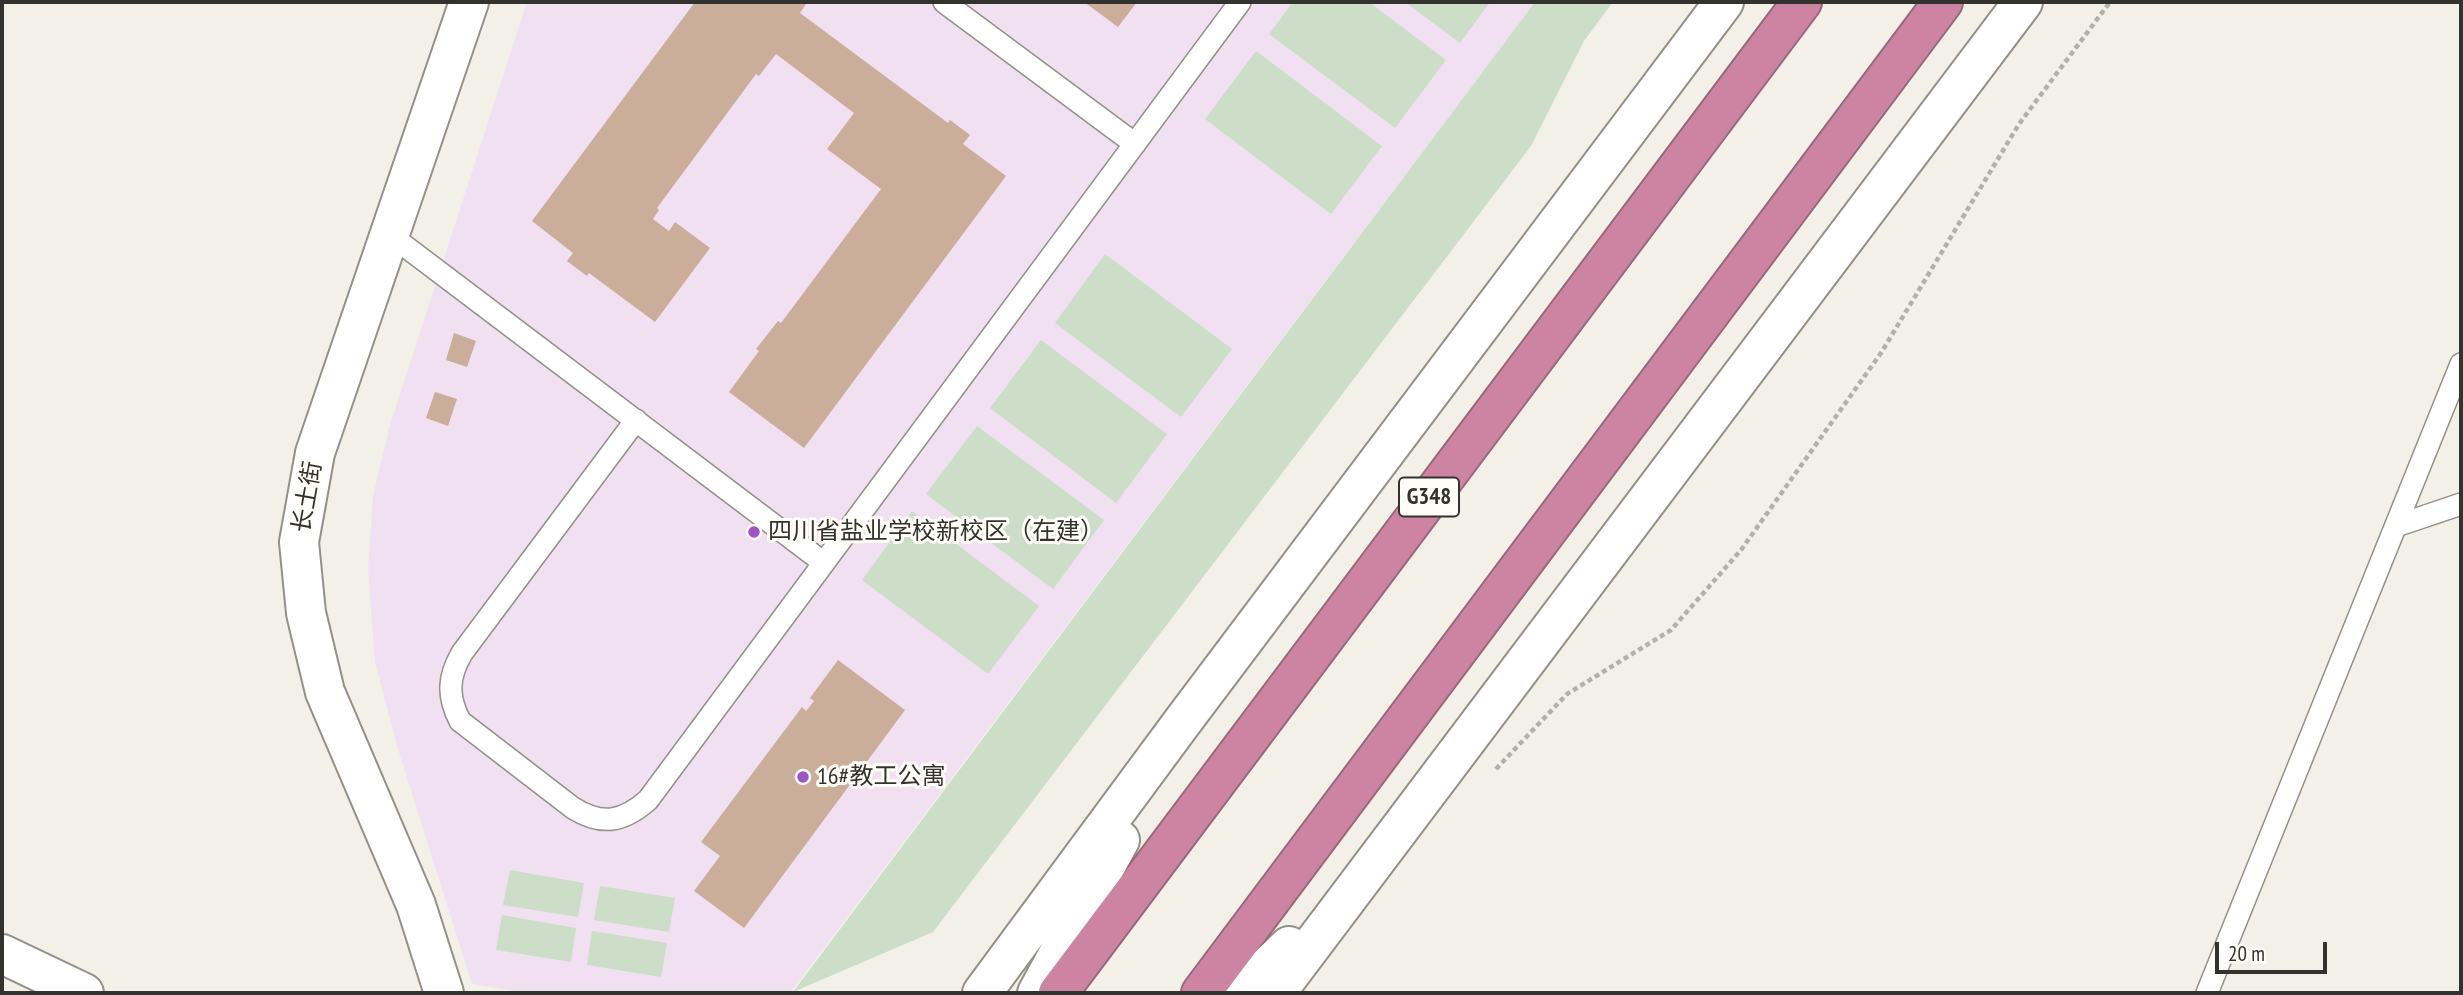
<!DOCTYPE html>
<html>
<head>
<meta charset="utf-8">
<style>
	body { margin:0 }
	#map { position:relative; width:2463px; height:995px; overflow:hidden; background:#f2f0e7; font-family:"PT Sans Narrow",sans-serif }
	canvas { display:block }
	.frame { position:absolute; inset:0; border:4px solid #32322e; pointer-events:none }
	.scale { position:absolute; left:2215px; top:942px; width:112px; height:32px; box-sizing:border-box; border:4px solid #32322e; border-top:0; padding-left:9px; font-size:21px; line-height:24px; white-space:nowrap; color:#32322e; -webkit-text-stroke:5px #fffdf8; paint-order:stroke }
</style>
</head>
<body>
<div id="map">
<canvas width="2463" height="995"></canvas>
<div class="frame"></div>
<div class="scale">20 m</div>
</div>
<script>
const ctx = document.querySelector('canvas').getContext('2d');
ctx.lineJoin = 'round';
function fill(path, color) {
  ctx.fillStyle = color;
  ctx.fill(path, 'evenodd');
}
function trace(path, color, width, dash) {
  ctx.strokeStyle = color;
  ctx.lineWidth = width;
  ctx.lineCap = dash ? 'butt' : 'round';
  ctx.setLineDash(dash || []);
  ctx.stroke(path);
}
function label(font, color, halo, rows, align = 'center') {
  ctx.font = font + ' "PT Sans Narrow","Noto Sans SC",sans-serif';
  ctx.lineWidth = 6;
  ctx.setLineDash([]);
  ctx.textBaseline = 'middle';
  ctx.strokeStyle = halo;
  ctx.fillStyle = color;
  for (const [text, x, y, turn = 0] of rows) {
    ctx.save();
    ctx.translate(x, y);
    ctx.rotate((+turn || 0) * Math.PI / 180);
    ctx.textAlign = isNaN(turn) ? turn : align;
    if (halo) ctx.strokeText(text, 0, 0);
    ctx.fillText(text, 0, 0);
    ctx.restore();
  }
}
fill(new Path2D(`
	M527 2H1535L790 993H526L472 984 398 749 375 662 368 569 373 496 390 425Z`), '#f1e0f2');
fill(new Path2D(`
	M1293 2H1369L1446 60 1395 128 1269 34Z
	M1405 2H1490L1460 43Z
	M1535 2H1613L1584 41 1531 146 933 932 793 992Z
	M1256 51 1382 146 1331 214 1205 119Z
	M1105 254 1232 349 1181 417 1055 323Z
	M1041 340 1167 434 1116 503 990 408Z
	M977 426 1104 520 1053 589 926 494Z
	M912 511 1039 606 988 674 862 580Z
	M510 870 584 883 578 917 503 905Z
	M600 886 675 898 669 932 594 920Z
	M502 915 576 928 571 962 496 950Z
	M592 931 667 943 661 977 587 965Z`), '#ccddc8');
fill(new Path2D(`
	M695 2H803L806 4 800 13 948 123 950 120 970 135 963 144 1006 176 804 448 729 392 759 351 756 349 778 321 781 323 881 189 827 149 854 113 776 54 759 76 756 74 657 208 659 210 653 219 669 231 675 222 710 248 655 322 589 273 587 276 567 261 573 253 532 221Z
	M1084 2H1137L1118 27Z
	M454 333 476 341 467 367 446 360Z
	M435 392 457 399 448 426 426 418Z
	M838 660 905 710 744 928 694 891 720 856 701 842 802 707 806 711 814 701 810 698Z`), '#caae9a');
const lane = new Path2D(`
	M944 2 1135 144
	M385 231 824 563
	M636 420 462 653C448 677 447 696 460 721L573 808C602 826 623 822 648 800L1240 2
	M2396 526 2461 504
	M2207 993 2461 364`);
const street = new Path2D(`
	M2 954 84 993`);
const secondary = new Path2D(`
	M444 993 416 905 325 692 306 613 299 542 315 453 469 2
	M982 993 1183 721 1724 2
	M1037 993 1120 840
	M1240 993 1289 946
	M1276 993 2023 2`);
const highway = new Path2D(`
	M1058 993 1802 2
	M1201 993 1943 2`);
trace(lane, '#929087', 24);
trace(street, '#929087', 42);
trace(secondary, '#929087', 42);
trace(highway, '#97677a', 42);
trace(new Path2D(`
	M1496 769 1567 694 1671 630 1741 550 1881 353 2019 124 2110 2`), '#b2b1a9', 4.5, [5, 3.5]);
trace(lane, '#fff', 21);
trace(street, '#fff', 38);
trace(secondary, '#fff', 38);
trace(highway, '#cd84a3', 38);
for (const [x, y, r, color] of [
	[754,532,7,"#a053c5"],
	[803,777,7,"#a053c5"]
]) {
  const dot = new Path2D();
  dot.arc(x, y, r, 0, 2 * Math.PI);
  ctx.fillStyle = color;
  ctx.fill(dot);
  trace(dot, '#fffdf8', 2.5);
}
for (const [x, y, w] of [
	[1429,497,60]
]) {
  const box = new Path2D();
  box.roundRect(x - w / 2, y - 19.5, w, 39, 5);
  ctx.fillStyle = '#fffdf8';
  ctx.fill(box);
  trace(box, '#32322e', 2);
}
label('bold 23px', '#32322e', null, [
	["G348",1429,497]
]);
label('24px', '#32322e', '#fffdf8', [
	["长土街",308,497,-80]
]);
label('24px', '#32322e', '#fffdf8', [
	["四川省盐业学校新校区（在建）",768,532],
	["16#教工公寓",817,777]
], 'left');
</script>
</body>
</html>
